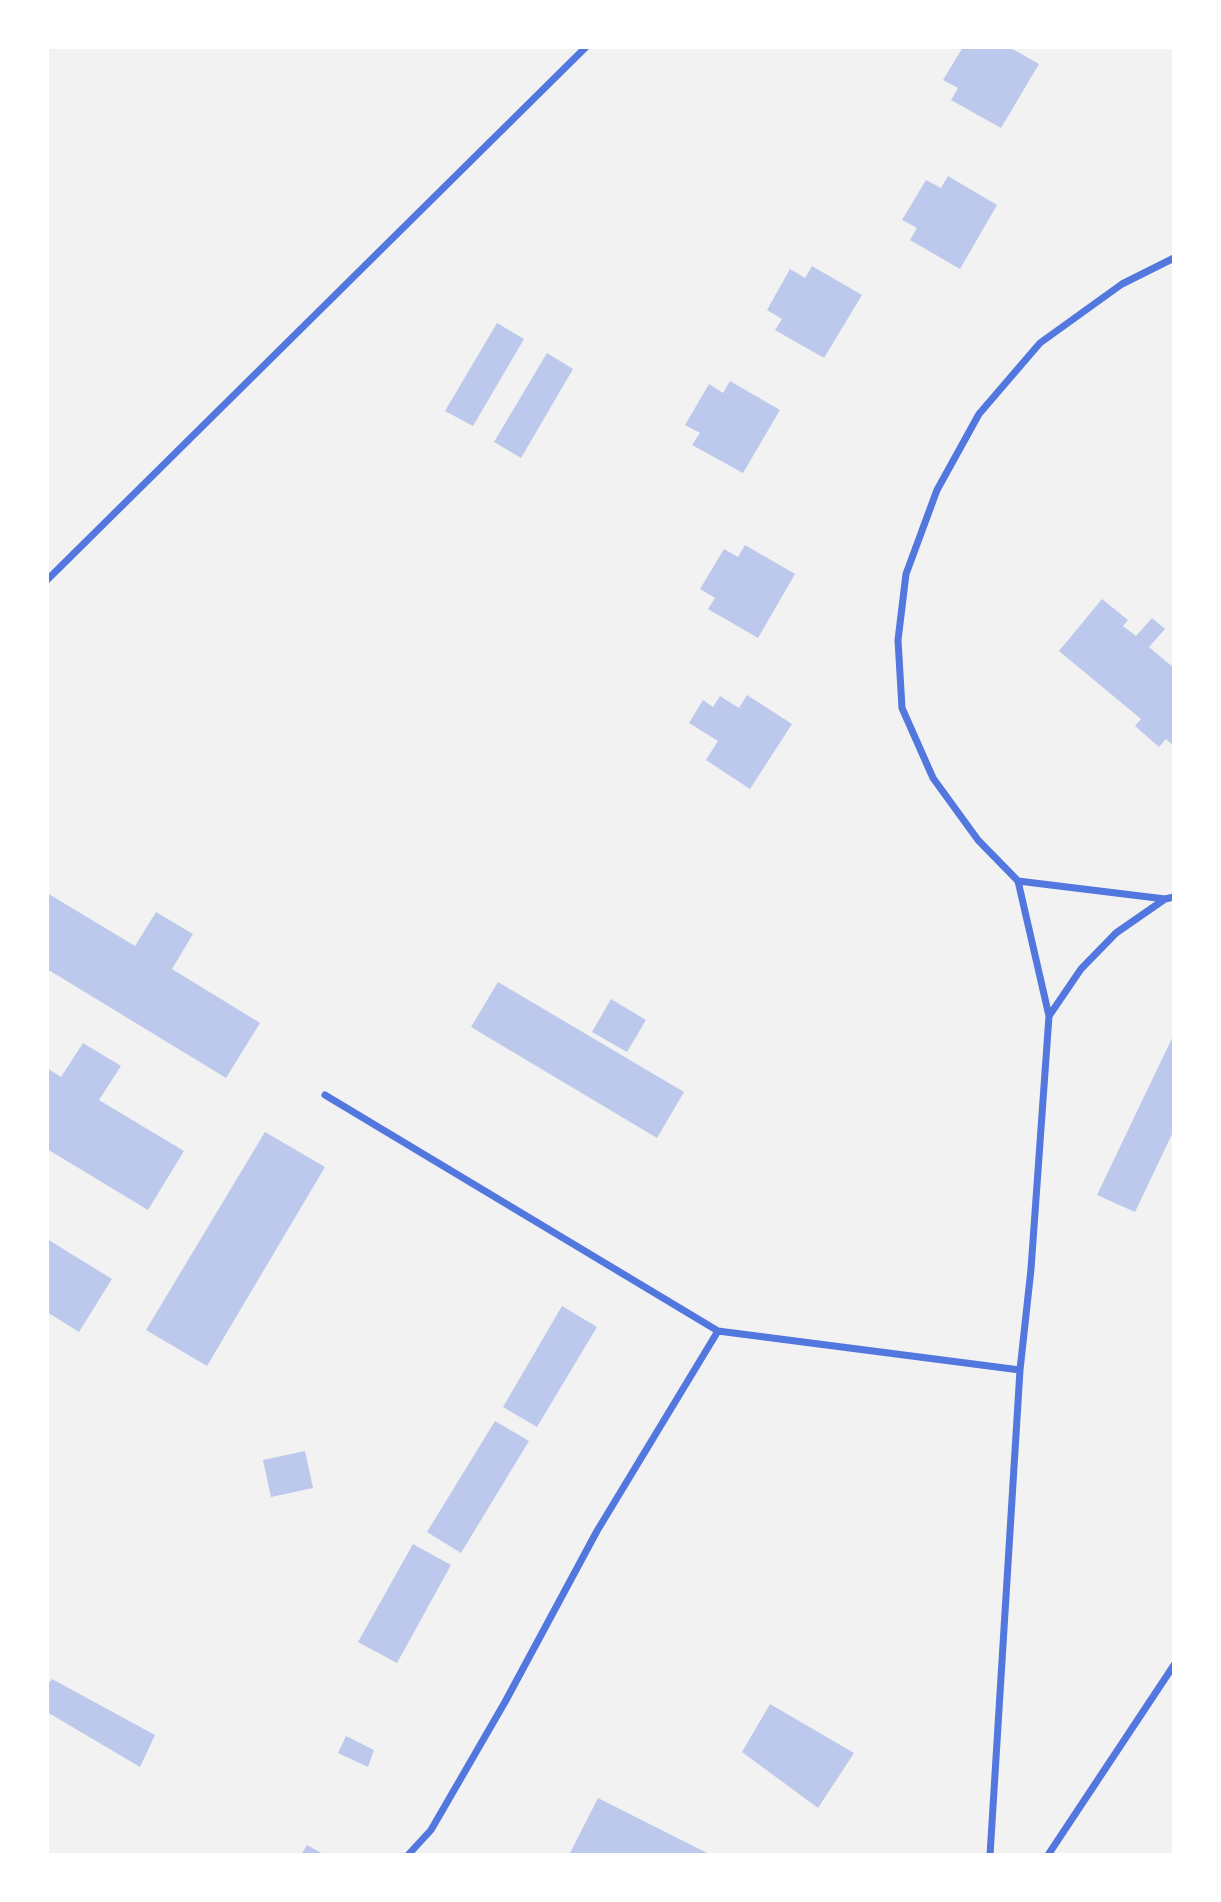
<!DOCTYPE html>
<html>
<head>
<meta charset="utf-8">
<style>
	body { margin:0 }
	#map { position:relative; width:1221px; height:1902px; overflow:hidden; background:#f2f2f2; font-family:Helvetica,sans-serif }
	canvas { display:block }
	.frame { position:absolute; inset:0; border:49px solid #fff; pointer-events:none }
</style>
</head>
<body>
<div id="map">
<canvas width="1221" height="1902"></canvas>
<div class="frame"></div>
</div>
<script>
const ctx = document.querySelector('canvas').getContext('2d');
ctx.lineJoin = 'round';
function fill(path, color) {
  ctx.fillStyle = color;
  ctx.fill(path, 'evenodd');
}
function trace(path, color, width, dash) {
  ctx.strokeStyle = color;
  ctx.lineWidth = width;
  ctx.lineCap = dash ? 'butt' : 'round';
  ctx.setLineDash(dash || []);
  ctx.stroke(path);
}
fill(new Path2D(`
	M963 47H1009L1039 64 1001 128 951 100 958 88 943 80Z
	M948 176 997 205 960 269 910 240 917 228 902 220 926 180 941 188Z
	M812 266 862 295 824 358 775 330 782 319 767 310 790 269 805 278Z
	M497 323 524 339 473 426 445 411Z
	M547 353 573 369 521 458 494 442Z
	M730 381 780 410 743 473 692 445 700 433 685 425 709 384 723 393Z
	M745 545 795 574 758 638 708 609 715 598 700 589 724 549 738 557Z
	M1102 599 1128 620 1123 626 1136 636 1152 618 1165 629 1149 647 1174 668V746L1166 739 1159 747 1135 726 1141 719 1059 651Z
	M747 695 792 724 750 789 706 760 718 741 689 723 703 700 713 707 720 696 739 708Z
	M47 893 135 946 156 912 193 934 172 969 260 1023 226 1078 47 969Z
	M498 982 684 1092 657 1138 471 1027Z
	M611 999 646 1020 627 1052 592 1032Z
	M1174 1034V1130L1135 1212 1097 1195Z
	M83 1043 121 1066 99 1100 184 1151 148 1210 47 1149V1068L61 1077Z
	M265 1132 325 1167 207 1366 146 1330Z
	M47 1239 112 1279 79 1332 47 1312Z
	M562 1306 597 1327 537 1427 503 1407Z
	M495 1421 529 1441 461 1553 427 1532Z
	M305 1451 313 1488 271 1497 263 1460Z
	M413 1544 451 1565 397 1663 358 1642Z
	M52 1679 155 1735 140 1767 47 1712V1685Z
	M770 1704 854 1753 818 1808 742 1752Z
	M346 1736 374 1750 368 1767 338 1753Z
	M598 1798 711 1855 570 1853Z
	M307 1845 325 1855H301Z`), '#bdc9ec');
trace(new Path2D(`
	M47 580 586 47
	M1018 881 1165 899 1174 897
	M1049 1016 1018 881 978 840 933 778 902 708 898 640 906 574 937 490 979 414 1040 343 1122 284 1174 258
	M325 1095 718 1331 1020 1370
	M408 1855 431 1830 505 1702 597 1531 718 1331
	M990 1855 1020 1370 1031 1269 1049 1016 1081 969 1116 933 1165 899
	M1048 1855 1174 1665`), '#5277de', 7);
</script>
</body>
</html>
